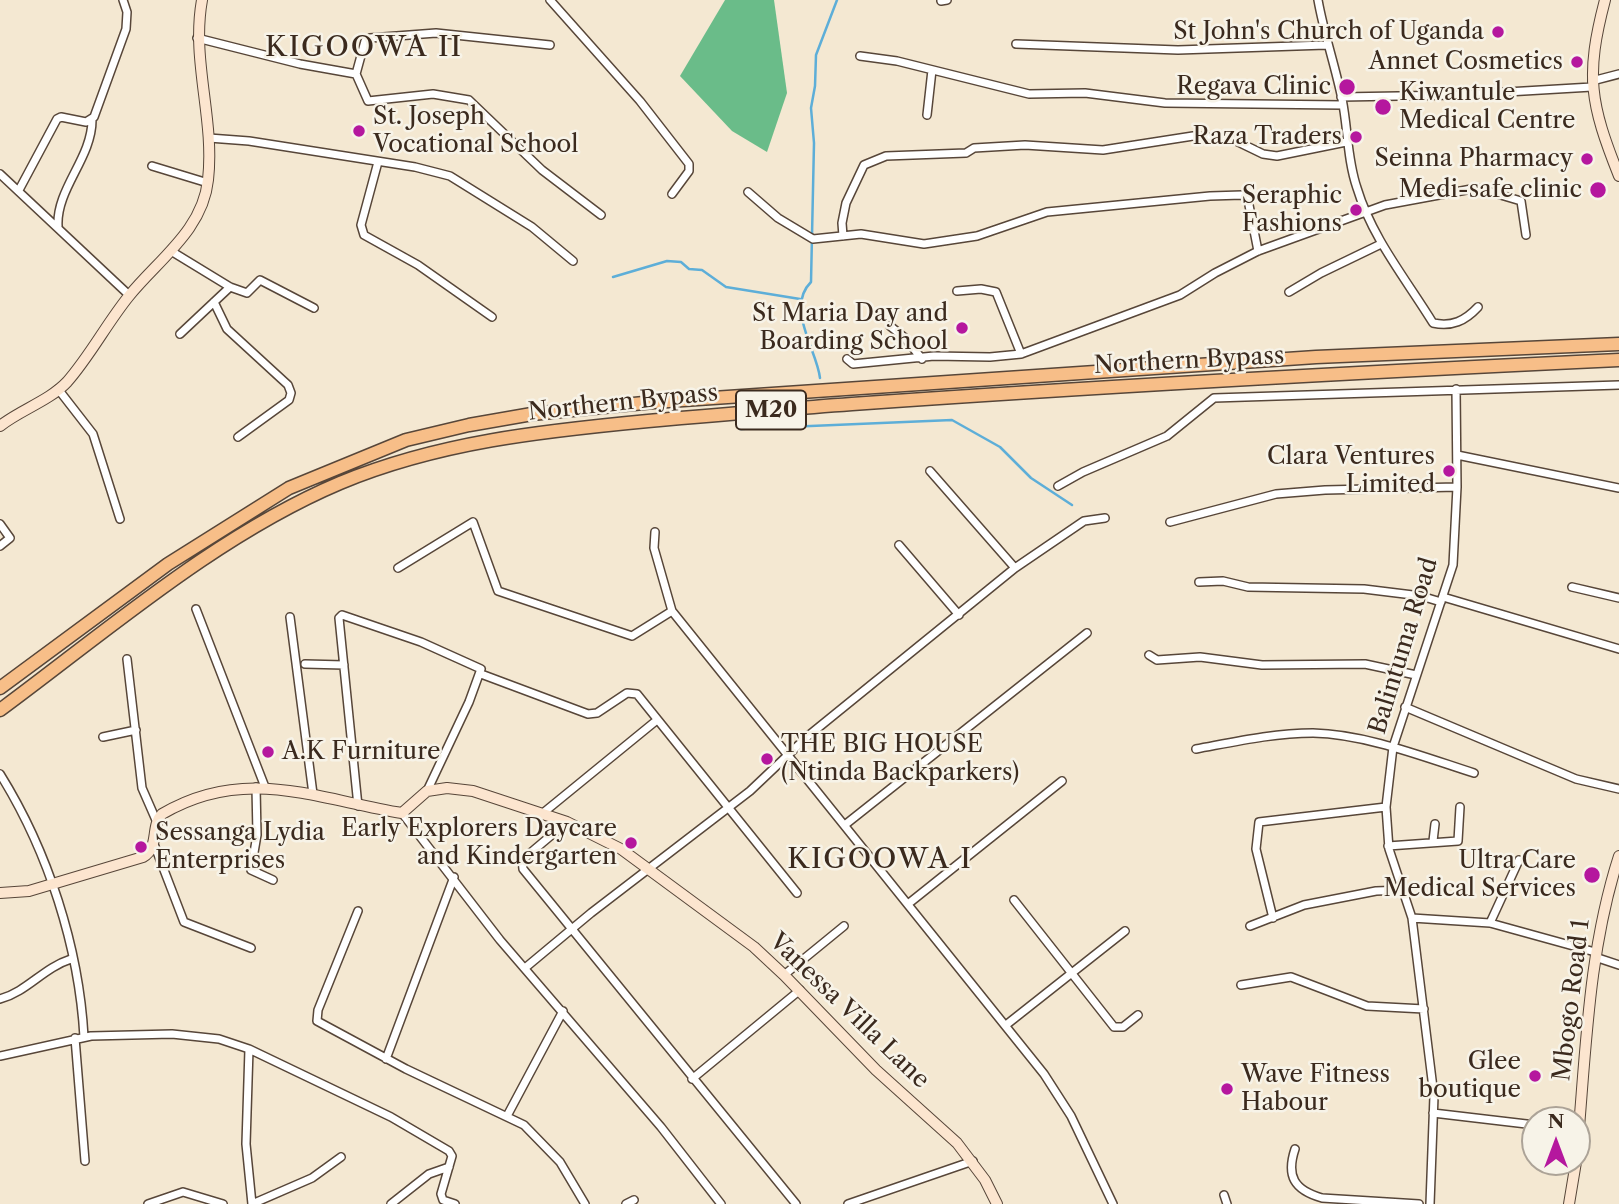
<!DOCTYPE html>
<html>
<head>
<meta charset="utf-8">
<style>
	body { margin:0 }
	#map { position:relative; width:1619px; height:1204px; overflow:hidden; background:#f4e8d2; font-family:"Libre Caslon Text",serif }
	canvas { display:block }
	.north { position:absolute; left:1521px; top:1106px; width:70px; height:70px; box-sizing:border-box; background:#f7f3e8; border:2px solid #aca397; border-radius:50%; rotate:0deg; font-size:19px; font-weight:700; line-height:28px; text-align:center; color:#3b2a1e }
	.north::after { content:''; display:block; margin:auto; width:24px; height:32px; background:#b5179e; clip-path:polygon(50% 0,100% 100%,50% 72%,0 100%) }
</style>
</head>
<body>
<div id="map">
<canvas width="1619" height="1204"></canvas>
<div class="north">N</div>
</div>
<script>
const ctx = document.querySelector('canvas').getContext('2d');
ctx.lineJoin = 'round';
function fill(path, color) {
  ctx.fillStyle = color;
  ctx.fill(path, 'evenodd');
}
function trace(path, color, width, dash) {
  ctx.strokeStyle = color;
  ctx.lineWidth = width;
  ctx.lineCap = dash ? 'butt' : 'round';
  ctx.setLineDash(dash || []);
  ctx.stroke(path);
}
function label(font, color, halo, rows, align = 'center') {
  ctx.font = font + ' "Libre Caslon Text",serif';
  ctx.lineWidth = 5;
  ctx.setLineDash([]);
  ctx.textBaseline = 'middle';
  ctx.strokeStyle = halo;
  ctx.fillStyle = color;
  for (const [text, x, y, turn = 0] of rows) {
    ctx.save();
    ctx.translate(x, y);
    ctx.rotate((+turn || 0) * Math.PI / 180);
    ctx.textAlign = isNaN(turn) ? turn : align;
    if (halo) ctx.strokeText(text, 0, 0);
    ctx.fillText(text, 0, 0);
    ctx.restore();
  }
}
fill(new Path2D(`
	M725 0H774L787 93 767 152 732 131 680 76Z`), '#6abc89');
trace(new Path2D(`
	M613 277 667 261 681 262 689 269 702 270 726 287 800 299
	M820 378C817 350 785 308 811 282L814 143 811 108 815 86 816 55 837 0
	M740 429 952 420 1000 447 1031 478 1072 505`), '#5daed8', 2.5);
const street = new Path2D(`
	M550 0 640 101 689 164V171L672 194
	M1318 0C1324 34 1335 65 1342 99 1348 128 1347 159 1357 188 1372 238 1406 279 1433 323 1452 327 1465 321 1478 307
	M941 1 947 0
	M197 38 300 64 356 74
	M1016 44 1178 50 1326 45
	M550 45 436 33 370 38 365 41 356 74 368 101 433 94 469 100 542 170 601 215
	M860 56 897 61 1029 94 1085 93 1165 103 1343 105
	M1592 81 1619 74
	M1341 97 1456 95 1592 87
	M927 115 932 70
	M209 138 249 141 415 167 450 176 532 227 573 261
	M378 162 361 225 364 235 418 265 492 317
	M152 166 208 183
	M0 174 129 295
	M19 190 57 119 61 117 86 122 94 117 126 29 127 12 123 0
	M748 192 778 218 813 239 861 234 924 244 977 236 1047 212 1210 196 1242 195 1248 200 1258 251
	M58 226C56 189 92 158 92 120
	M843 236 842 223 846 203 864 165 886 156 966 153 974 148 1025 145 1103 150 1193 136 1232 139 1263 154 1277 156 1346 142
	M171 251 230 287 247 293 260 280 314 308
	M957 291 981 289 996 292 1021 354 1180 295 1215 273 1258 251 1385 205 1477 188 1521 201 1526 235
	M1289 292 1321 273 1381 244
	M214 302 227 329 288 385 291 393 289 400 238 437
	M890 326 905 338 922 359
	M180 334 230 287
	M847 359 853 364 934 356 990 357 1021 354
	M58 389 93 434 120 519
	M1457 455 1619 488
	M930 471 1015 568
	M1058 486 1083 472 1167 436 1214 398 1619 385
	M1170 522 1276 494 1325 490 1457 487
	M0 524 10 538 0 546
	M655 532 654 548 672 611
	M899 545 959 615
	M398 568 473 522 498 591 632 636 672 611 1044 1074 1071 1116 1113 1204
	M1199 582 1223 581 1248 587 1364 589 1421 596 1441 602
	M1572 587 1619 598
	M1443 597 1619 649
	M196 609 265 787
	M290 617 313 794
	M1149 655 1157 660 1200 657 1262 665 1365 664 1416 675
	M127 659 142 788 156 820
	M305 664 344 665
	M481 674 588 714 597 713 627 693 637 694 797 893
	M1405 707 1576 779 1619 789
	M103 737 136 730
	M1196 749C1234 742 1273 733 1313 733 1365 734 1424 757 1474 773
	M0 774C48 851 79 947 84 1037
	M256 787 257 835 251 870 273 880
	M358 806 339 618 342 615 421 642 481 669 469 702 427 791
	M402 813 500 940 661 1127 721 1204
	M543 813 657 720
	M567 822 522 860 523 869 796 1204
	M846 824 1087 633
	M1433 841 1435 824
	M154 844 184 922 251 948
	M1388 846 1458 841 1460 807
	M1014 900 1114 1027H1123L1138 1015
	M908 904 1062 781
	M358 911 318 1010 317 1021 406 1069 524 1125 560 1162 585 1204
	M1273 918 1256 849 1259 822 1386 807
	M1412 918 1490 923 1595 952
	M1490 923 1519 860
	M1250 926 1304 905 1376 891 1404 890
	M1595 957 1619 965
	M525 968 591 913 750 791 808 736 1015 568 1084 521 1105 518
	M784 975 844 926
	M1241 985 1291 977 1367 1006 1424 1009
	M0 999C28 991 43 968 71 959
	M1006 1025 1125 931
	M75 1038 85 1161
	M249 1049 246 1144 252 1204
	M0 1056 91 1036 172 1034 219 1039 249 1049 391 1117 449 1151 452 1156 441 1194 443 1200 455 1204
	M386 1059 454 877
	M692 1079 800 990
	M1433 1113 1535 1125
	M507 1116 563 1011
	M1295 1149C1286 1176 1294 1190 1322 1198L1419 1204
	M1224 1195 1227 1204
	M148 1204 183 1192 223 1204
	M252 1204 312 1178 341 1157
	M391 1204 429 1174 449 1167
	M626 1204 634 1200
	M848 1204 973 1161
	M1430 1204 1434 1096 1412 918 1389 849 1386 807 1393 747 1453 565 1457 487 1456 389`);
const secondary = new Path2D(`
	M1605 0C1585 76 1590 103 1619 176
	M0 426C20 410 49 401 67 382 90 356 107 323 129 296 158 260 203 230 208 180 215 119 191 61 202 0
	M0 893 29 891 143 857C160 847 150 827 162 814 245 765 316 799 402 813L427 791 447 788 473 791 567 822 621 849 754 947 784 975 876 1070 957 1143 985 1180 997 1204
	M1577 1151C1586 1051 1588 952 1619 856
	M1569 1204 1576 1162`);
const highway = new Path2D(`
	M0 688 168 564 289 488 406 440 469 425 532 414 654 402 1316 357 1619 344
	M0 710C107 631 217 535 340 483 438 442 543 431 648 421 716 415 784 409 852 404 1108 386 1363 372 1619 360`);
trace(street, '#574639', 10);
trace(secondary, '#574639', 12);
trace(highway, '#574639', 15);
trace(street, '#fff', 7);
trace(secondary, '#fce5cf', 10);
trace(highway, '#f7be88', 12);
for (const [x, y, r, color] of [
	[1498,32,7,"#b5179e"],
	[1577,62,7,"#b5179e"],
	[1347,87,9,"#b5179e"],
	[1383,107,9,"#b5179e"],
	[359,131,7,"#b5179e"],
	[1356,137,7,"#b5179e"],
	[1587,159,7,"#b5179e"],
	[1598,190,9,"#b5179e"],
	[1356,210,7,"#b5179e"],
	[962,328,7,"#b5179e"],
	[1449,471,7,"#b5179e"],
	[268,752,7,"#b5179e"],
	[767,759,7,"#b5179e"],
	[631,843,7,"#b5179e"],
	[141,847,7,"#b5179e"],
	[1592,875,9,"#b5179e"],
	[1535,1076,7,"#b5179e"],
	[1227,1089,7,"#b5179e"]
]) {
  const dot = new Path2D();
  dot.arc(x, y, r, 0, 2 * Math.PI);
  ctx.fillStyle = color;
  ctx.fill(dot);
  trace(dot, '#f7f3e8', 2.5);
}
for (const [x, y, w] of [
	[771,410,70]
]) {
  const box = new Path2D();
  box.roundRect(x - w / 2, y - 19.5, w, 39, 5);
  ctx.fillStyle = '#f7f3e8';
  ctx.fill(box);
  trace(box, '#3b2a1e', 2);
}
label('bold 23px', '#3b2a1e', null, [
	["M20",771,410]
]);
label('24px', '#3b2a1e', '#f7f3e8', [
	["St John's Church of Uganda",1484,32],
	["Annet Cosmetics",1563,62],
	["Regava Clinic",1331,87],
	["Kiwantule",1399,93,"left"],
	["Medical Centre",1399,121,"left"],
	["St. Joseph",373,117,"left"],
	["Vocational School",373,145,"left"],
	["Raza Traders",1342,137],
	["Seinna Pharmacy",1573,159],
	["Medi-safe clinic",1582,190],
	["Seraphic",1342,196],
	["Fashions",1342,224],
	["St Maria Day and",948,314],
	["Boarding School",948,342],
	["Clara Ventures",1435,457],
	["Limited",1435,485],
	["THE BIG HOUSE",781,745,"left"],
	["(Ntinda Backparkers)",781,773,"left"],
	["A.K Furniture",282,752,"left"],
	["Early Explorers Daycare",617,829],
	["and Kindergarten",617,857],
	["Sessanga Lydia",155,833,"left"],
	["Enterprises",155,861,"left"],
	["Ultra Care",1576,861],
	["Medical Services",1576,889],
	["Glee",1521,1062],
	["boutique",1521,1090],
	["Wave Fitness",1241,1075,"left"],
	["Habour",1241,1103,"left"]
], 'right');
label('24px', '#3b2a1e', '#f7f3e8', [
	["Northern Bypass",1189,361,-3],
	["Northern Bypass",623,403,-6],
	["Balintuma Road",1404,646,-73],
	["Mbogo Road 1",1572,1000,-83],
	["Vanessa Villa Lane",849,1011,44]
]);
ctx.letterSpacing = '2px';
label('28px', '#3b2a1e', '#f7f3e8', [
	["KIGOOWA II",364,48],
	["KIGOOWA I",880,860]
]);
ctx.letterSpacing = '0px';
</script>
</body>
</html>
